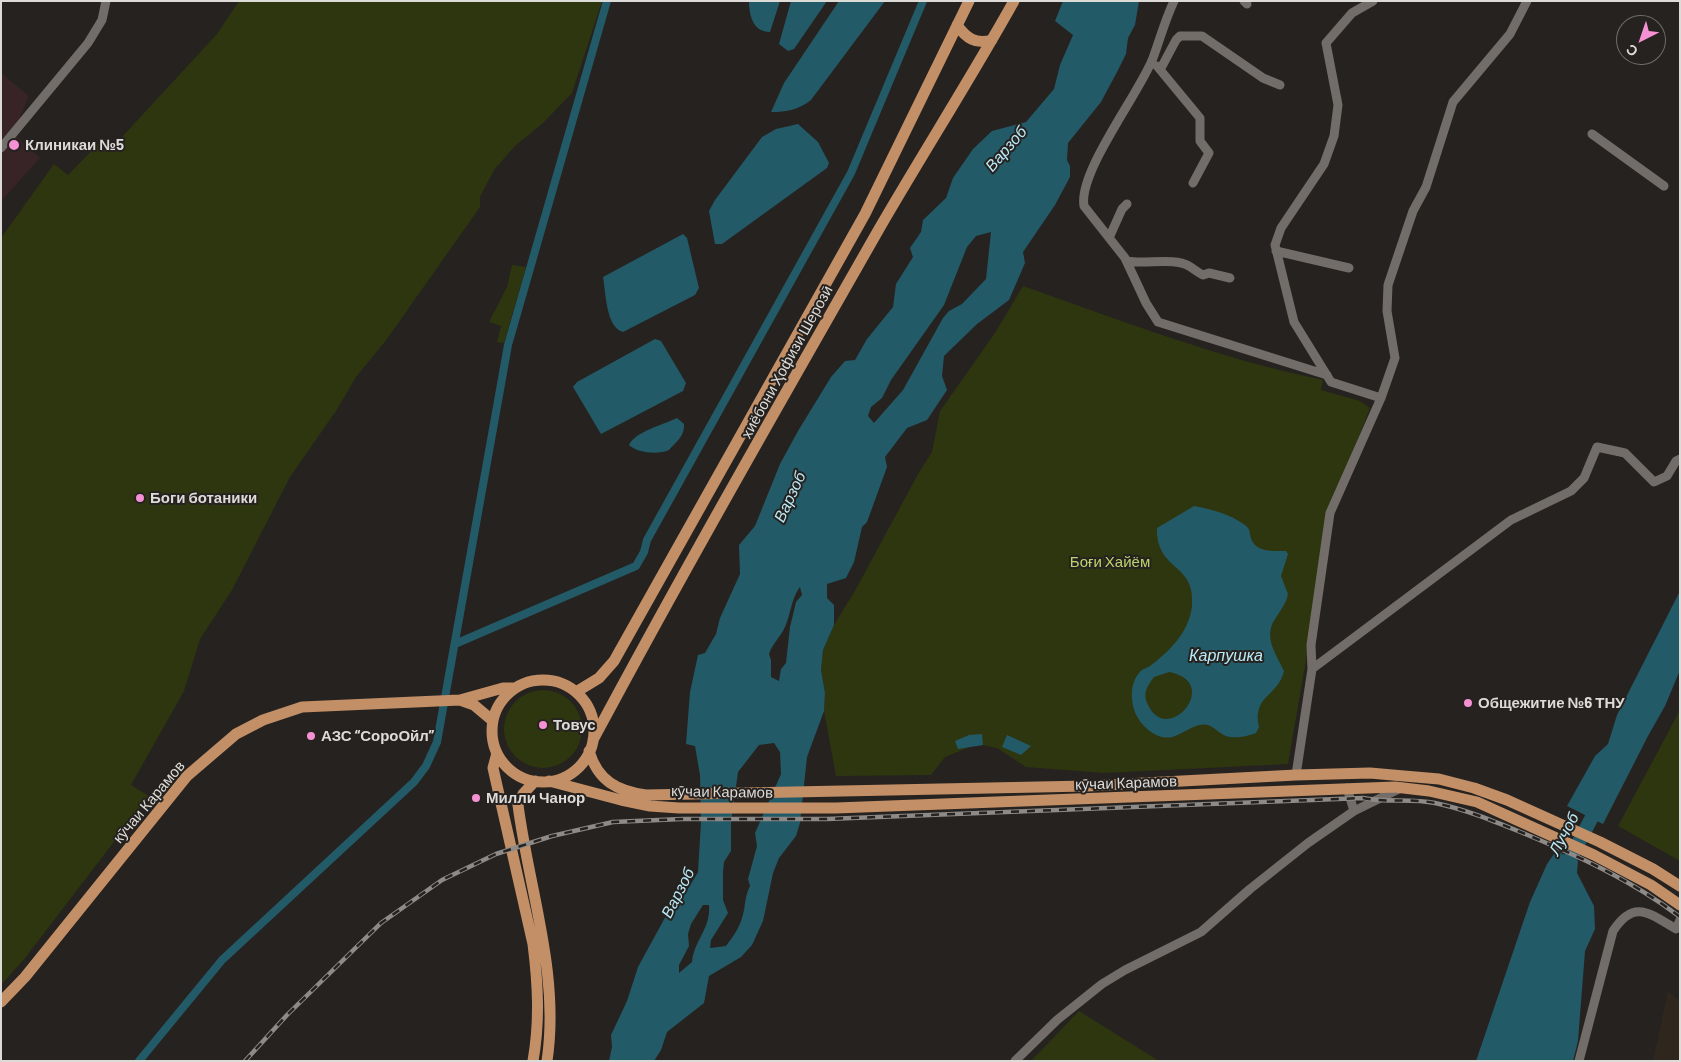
<!DOCTYPE html>
<html>
<head>
<meta charset="utf-8">
<style>
	body { margin:0 }
	#map { position:relative; width:1681px; height:1062px; overflow:hidden; background:#26221f; font-family:Barlow,sans-serif }
	canvas { display:block }
	.frame { position:absolute; inset:0; border:2px solid #dddbd8; pointer-events:none }
	.north { position:absolute; left:1616px; top:15px; width:50px; height:50px; box-sizing:border-box; background:#26221f; border:1px solid #6f6c69; border-radius:50%; rotate:221deg; font-size:14px; font-weight:700; line-height:20px; text-align:center; color:#dddbd8 }
	.north::after { content:''; display:block; margin:auto; width:18px; height:22px; background:#f491d3; clip-path:polygon(50% 0,100% 100%,50% 72%,0 100%) }
</style>
</head>
<body>
<div id="map">
<canvas width="1681" height="1062"></canvas>
<div class="frame"></div>
<div class="north">С</div>
</div>
<script>
const ctx = document.querySelector('canvas').getContext('2d');
ctx.lineJoin = 'round';
function fill(path, color) {
  ctx.fillStyle = color;
  ctx.fill(path, 'evenodd');
}
function trace(path, color, width, dash) {
  ctx.strokeStyle = color;
  ctx.lineWidth = width;
  ctx.lineCap = dash ? 'butt' : 'round';
  ctx.setLineDash(dash || []);
  ctx.stroke(path);
}
function label(font, color, halo, rows, align = 'center') {
  ctx.font = font + ' Barlow,sans-serif';
  ctx.lineWidth = 4;
  ctx.setLineDash([]);
  ctx.textBaseline = 'middle';
  ctx.strokeStyle = halo;
  ctx.fillStyle = color;
  for (const [text, x, y, turn = 0] of rows) {
    ctx.save();
    ctx.translate(x, y);
    ctx.rotate((+turn || 0) * Math.PI / 180);
    ctx.textAlign = isNaN(turn) ? turn : align;
    if (halo) ctx.strokeText(text, 0, 0);
    ctx.fillText(text, 0, 0);
    ctx.restore();
  }
}
fill(new Path2D(`
	M1668 991 1680 1002V1061H1653Z`), '#2f271e');
fill(new Path2D(`
	M1 73 29 96 13 133 40 158 1 201Z`), '#382427');
fill(new Path2D(`
	M239 1H602L572 93 543 123 515 146 494 170 480 197V207L387 339 356 377 338 408 290 477 232 590 200 639 184 691 131 785 149 796 25 958 1 985V238L54 164 68 175 99 143 110 150 217 34Z
	M512 265 526 267 504 343 497 342 501 326 489 322 507 287Z
	M1023 286C1122 321 1221 359 1323 380L1321 390 1360 401 1370 408 1342 479 1326 544 1288 764 1104 773 1026 767 997 748 977 744 945 757 931 775 836 776 824 711 825 693 821 670 823 650 834 625 856 589 918 474 932 452 940 411 995 333Z
	M504 729a39 39 0 1 1 78 0a39 39 0 1 1-78 0Z
	M1680 710V861L1618 826Z
	M1079 1011 1159 1061H1031Z`), '#2e3610');
fill(new Path2D(`
	M749 1H780L770 32C753 32 749 15 749 1Z
	M791 1H827L794 49 788 51 779 44Z
	M839 1H885L811 100C798 110 787 112 771 112L784 83Z
	M1063 1H1139L1135 25 1128 38 1126 54 1117 72 1101 102 1068 143 1067 160 1070 166V177L1055 205 1023 252 1025 263 1009 300 977 324 944 356 942 376 947 390 927 420 907 428 885 457 887 467 867 522 862 527 854 562 846 578 827 584V598L834 605V625L823 650 821 670 825 693 824 711 807 757 800 823 796 836 779 858 773 873 763 921 752 945 741 957 709 976 704 1003 667 1032 661 1050 654 1061H609L612 1047 611 1035 627 1001 638 967 667 914 682 899 698 872 701 822 700 775 695 746 686 744 690 692 698 655 705 653 716 634 720 618 740 574 739 545 755 526 780 464 798 431 831 377 845 361 855 360 867 339 893 307 896 284 913 257 910 248 921 232 923 220 946 198 953 178 973 149 992 131 1026 122 1054 89 1060 65 1073 35 1055 21ZM991 232 986 279 962 304 949 311 943 318 903 390 874 423 868 416 871 407 882 398 891 380 944 305 967 247 976 236ZM800 587 802 595 796 602 790 627 786 663 781 669 779 681 771 677V660L769 654C772 645 778 639 783 631 791 617 790 600 800 587ZM774 743 780 752 781 774 755 833 757 846 748 879 750 886C744 898 746 906 742 918 739 928 733 937 726 946L710 948 711 940 728 913 723 900V872L724 862 731 851V823L738 772 759 745ZM703 905H709C711 929 694 940 692 962L679 973V965L689 946 688 934 691 924Z
	M798 124 818 142 829 163 827 168 722 244H715L709 211 715 200 762 137 776 129Z
	M683 234 687 238 699 288 695 295 623 332C606 327 606 294 603 277Z
	M655 339 661 341 686 383 683 391 601 434 573 387 577 382Z
	M677 418 684 424C685 436 676 442 669 450 658 455 637 453 629 445 636 431 663 425 677 418Z
	M1194 506C1211 509 1230 514 1245 525 1249 528 1250 531 1250 535 1254 553 1271 551 1286 551L1288 554 1281 576 1288 594C1286 604 1280 611 1275 619 1263 637 1276 654 1284 671 1278 697 1252 695 1259 727L1256 733C1249 736 1234 739 1226 736 1216 732 1212 722 1199 725 1191 727 1183 733 1175 736 1161 742 1145 730 1138 718 1130 705 1129 683 1140 672 1142 669 1147 668 1150 666 1170 651 1189 632 1192 606 1196 562 1156 572 1157 528ZM1169 672C1223 682 1168 747 1148 705 1142 694 1147 686 1154 677Z
	M1680 591V670L1665 706 1648 736 1603 824 1567 806 1595 756 1608 744 1617 715Z
	M982 734 983 745 958 749 955 741 969 735Z
	M1007 735 1031 746 1021 755 1002 747Z
	M1556 851 1578 861 1577 873 1594 906 1595 929 1585 951 1578 1041 1573 1061H1476L1530 902 1547 864Z`), '#235a68');
trace(new Path2D(`
	M455 644 636 566 644 552 647 540 851 173 923 1
	M139 1061 222 960 414 782 426 766 437 742 508 345 607 1`), '#235a68', 8);
trace(new Path2D(`
	M1562 874 1600 802`), '#235a68', 14);
trace(new Path2D(`
	M1174 1C1165 20 1160 39 1153 58 1139 94 1078 172 1084 206L1125 258 1146 303 1158 322 1327 375
	M1244 1 1247 4
	M1373 1 1352 13 1326 43 1338 105 1334 136 1324 164 1281 228 1275 245 1294 322 1331 382 1381 398
	M1157 66 1200 118V141L1209 153 1193 183
	M1161 68 1176 40 1180 36H1202L1263 78 1280 85
	M1592 134 1664 186
	M1 148 88 43 102 20 106 1
	M1109 238 1122 209 1127 204
	M1276 251 1349 268
	M1127 261C1145 265 1173 257 1189 266 1194 269 1197 272 1203 275L1209 273 1230 278
	M1312 669 1511 520 1571 491 1584 478 1597 447 1625 453 1654 482 1667 476 1676 461 1680 459
	M1296 775 1312 669 1311 645 1330 513 1381 398 1395 358 1387 311 1388 285 1413 211 1426 187 1453 102 1510 34 1527 1
	M1347 788 1354 811
	M1015 1061 1057 1020 1102 984 1125 970 1201 932 1250 889 1308 843 1354 811 1401 788
	M1579 1061 1613 931C1634 899 1649 913 1676 929L1680 920`), '#726d69', 9);
trace(new Path2D(`
	M957 25C966 38 976 45 992 40
	M492 731a51 51 0 1 1 102 0a51 51 0 1 1-102 0Z
	M576 692 599 678 614 661 865 214 969 1
	M460 700 474 705 493 721
	M593 740C685 568 782 399 879 229 923 153 971 78 1014 1
	M589 751C598 781 617 791 646 795L1087 786 1296 775 1370 773 1404 776 1439 779 1474 788 1507 800 1600 842 1653 869 1680 886
	M497 753 493 768 533 944C538 984 540 1021 533 1061
	M535 781 523 794 518 805C529 890 560 974 547 1061
	M549 781 621 800 650 806 679 808H836L1395 787 1429 791 1477 802 1594 855 1651 885 1680 905
	M1 1002 25 977 187 776 236 734 263 720 302 707 460 700 503 688H515`), '#c28f67', 11);
const rail = new Path2D(`
	M245 1061 287 1015 381 923 442 880 496 854 552 836 613 822 682 819H827L1363 798C1387 803 1411 798 1435 803 1464 809 1491 820 1518 831 1574 854 1632 880 1680 917`);
trace(rail, '#8d8a87', 4.5);
trace(rail, '#26221f', 2.5, [8]);
for (const [x, y, r, color] of [
	[14,145,6,"#f491d3"],
	[140,498,5,"#f491d3"],
	[1468,703,5,"#f491d3"],
	[543,725,5,"#f491d3"],
	[311,736,5,"#f491d3"],
	[476,798,5,"#f491d3"]
]) {
  const dot = new Path2D();
  dot.arc(x, y, r, 0, 2 * Math.PI);
  ctx.fillStyle = color;
  ctx.fill(dot);
  trace(dot, '#26221f', 2);
}
label('bold 15px', '#dddbd8', '#26221f', [
	["Клиникаи №5",25,145],
	["Боги ботаники",150,498],
	["Общежитие №6 ТНУ",1478,703],
	["Товус",553,725],
	["АЗС “СороОйл”",321,736],
	["Милли Чанор",486,798]
], 'left');
label('15px', '#dddbd8', '#26221f', [
	["хиёбони Ҳофизи Шерозӣ",787,362,-61],
	["кӯчаи Карамов",1126,783,-2],
	["кӯчаи Карамов",722,792,1],
	["кӯчаи Карамов",149,802,-50]
]);
label('15px', '#bdd46d', '#26221f', [
	["Боғи Хайём",1110,562]
]);
label('italic 16px', '#baeaf8', '#26221f', [
	["Варзоб",1006,149,-49],
	["Варзоб",790,497,-65],
	["Карпушка",1226,656],
	["Лучоб",1564,834,-62],
	["Варзоб",678,893,-63]
]);
</script>
</body>
</html>
